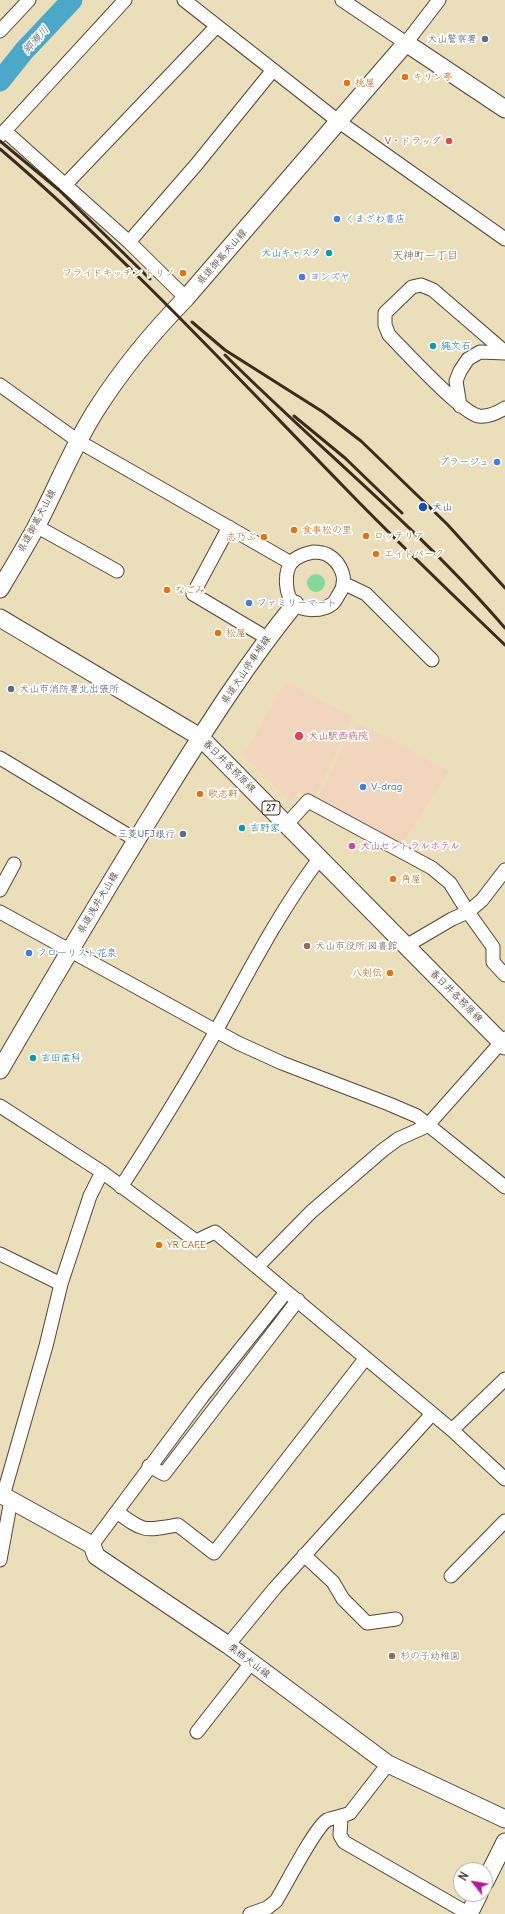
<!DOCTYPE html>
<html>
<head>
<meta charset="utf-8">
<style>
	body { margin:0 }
	#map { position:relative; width:505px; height:1914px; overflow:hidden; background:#ebdfbb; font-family:Delius,sans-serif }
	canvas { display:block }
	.north { position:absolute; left:453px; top:1862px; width:40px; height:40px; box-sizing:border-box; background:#fff; border:1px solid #b1aaa5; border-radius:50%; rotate:301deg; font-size:11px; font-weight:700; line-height:16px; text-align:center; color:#3b2a1e }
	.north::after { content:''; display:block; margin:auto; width:14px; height:18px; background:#b5179e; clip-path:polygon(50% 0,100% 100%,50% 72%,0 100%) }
</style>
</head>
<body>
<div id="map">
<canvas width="505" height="1914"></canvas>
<div class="north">N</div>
</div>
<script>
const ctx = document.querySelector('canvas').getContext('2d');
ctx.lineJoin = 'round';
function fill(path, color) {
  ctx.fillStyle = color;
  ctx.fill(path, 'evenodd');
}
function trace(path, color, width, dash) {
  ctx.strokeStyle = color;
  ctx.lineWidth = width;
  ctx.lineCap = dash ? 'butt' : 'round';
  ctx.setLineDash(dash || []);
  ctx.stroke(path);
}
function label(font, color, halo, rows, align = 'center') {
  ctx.font = font + ' Delius,"Klee One",sans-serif';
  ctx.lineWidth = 3.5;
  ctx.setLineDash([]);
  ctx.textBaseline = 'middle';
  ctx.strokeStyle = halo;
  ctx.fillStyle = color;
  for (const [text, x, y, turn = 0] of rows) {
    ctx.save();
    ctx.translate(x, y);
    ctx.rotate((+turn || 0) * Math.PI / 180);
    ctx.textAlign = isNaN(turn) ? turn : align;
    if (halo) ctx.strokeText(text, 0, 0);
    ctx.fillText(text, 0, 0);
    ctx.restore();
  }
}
fill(new Path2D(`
	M286 681 352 717 314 799 300 791 291 802 243 755Z
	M356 722 449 771 401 846 318 799Z`), '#f1d5bd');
fill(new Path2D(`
	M307 583a9 9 0 1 1 18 0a9 9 0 1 1-18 0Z`), '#87d99b');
trace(new Path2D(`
	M0 81 24 51 72 0`), '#4ba8c9', 21);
const minor = new Path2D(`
	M184 0 338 121 505 239
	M342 0 406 43 439 0
	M0 31 29 0
	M5 131 129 242 186 298
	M0 136 125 0
	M65 185 217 26
	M129 242 196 165 273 70
	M505 352 433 290 421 285 412 287 385 313V325L389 335C405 351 461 413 479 416 489 417 497 413 505 408
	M0 385 78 441 291 563
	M460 406 456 381 460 371 468 359 480 352 505 353
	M36 526 117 571
	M229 527 193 594 267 638
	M313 552C317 552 324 553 328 555 341 563 349 580 339 594 337 597 335 602 332 604 323 611 303 612 294 604 285 595 284 573 291 563 297 556 305 554 313 552Z
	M343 583 366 594 432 660
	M0 758 136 840
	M287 824 308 801 432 868 450 883 468 912 452 919 406 946
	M505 870 482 900 468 912 493 947V962L505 975
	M0 890 14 864
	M0 912 238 1043 282 1063 389 1104 417 1116 505 1187
	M0 1106 102 1172 196 1241 215 1232 452 1430 505 1479
	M121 1187C154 1136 186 1084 216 1031 248 973 279 912 319 859
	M0 1254 61 1284
	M257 1267 311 1212 383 1150 398 1139 427 1126 505 1038
	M452 1430 505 1379
	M149 1466 164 1474 298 1300
	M3 1496 46 1346 61 1284 90 1196 102 1172
	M117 1512C144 1532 144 1531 178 1525L214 1553 365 1359
	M92 1545 202 1397 286 1292
	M304 1555 333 1582 343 1599 367 1623 396 1619
	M0 1560 11 1500
	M451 1576 505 1521
	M228 1645 275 1588 432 1414
	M197 1732 251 1663
	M341 1818 340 1835 344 1842 469 1914
	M250 1914 267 1908 276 1901C286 1885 314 1829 327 1820 331 1818 344 1816 350 1813L388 1764`);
const major = new Path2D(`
	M0 589C12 569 24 549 35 529 57 488 73 445 98 407 123 368 154 331 186 298L406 43 505 109
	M0 618 200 737 505 1046
	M0 1070C54 977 109 884 166 792 206 728 247 663 295 604
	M0 1494 92 1545 96 1556 228 1645 388 1764 505 1819
	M485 1882 505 1842
	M469 1914 479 1894`);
trace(minor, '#554536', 15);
trace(major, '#554536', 19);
trace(minor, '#fff', 13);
trace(major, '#fff', 17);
trace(new Path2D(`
	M0 141 59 190 150 279
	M0 149C123 254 232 372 345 488 397 542 451 593 505 645
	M192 322 225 350 323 412 361 441 447 524 505 588
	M225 355C317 447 420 529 505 628
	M294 416 345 458 402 513`), '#3b2a1e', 3);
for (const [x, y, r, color] of [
	[485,39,4,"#5c6f8a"],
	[405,77,4,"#e8710a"],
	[347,83,4,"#e8710a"],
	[449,141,4,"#e0444e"],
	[337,219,4,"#3f7fe0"],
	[329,253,4,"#0f9aa8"],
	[183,273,4,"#e8710a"],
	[302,277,4,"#3f7fe0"],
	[433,346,4,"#0f9aa8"],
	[497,462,4,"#3f7fe0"],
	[423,507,5,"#1a4fb4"],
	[294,530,4,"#e8710a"],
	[366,536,4,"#e8710a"],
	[264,537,4,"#e8710a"],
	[376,554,4,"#e8710a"],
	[167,590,4,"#e8710a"],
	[249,603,4,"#3f7fe0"],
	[218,633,4,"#e8710a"],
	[11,689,4,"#5c6f8a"],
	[299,736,5,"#e0444e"],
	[363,787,4,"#3f7fe0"],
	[200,794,4,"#e8710a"],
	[242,828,4,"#0f9aa8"],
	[183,834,4,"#5c6f8a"],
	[352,846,4,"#d1479c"],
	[393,879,4,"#e8710a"],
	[307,946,4,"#8d6e63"],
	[29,953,4,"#3f7fe0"],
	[390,973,4,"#e8710a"],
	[33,1058,4,"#0f9aa8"],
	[159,1245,4,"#e8710a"],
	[392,1656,4,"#8d6e63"]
]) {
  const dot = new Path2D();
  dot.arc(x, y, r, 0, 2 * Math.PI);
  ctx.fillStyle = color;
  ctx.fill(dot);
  trace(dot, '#fff', 1.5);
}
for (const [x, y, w] of [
	[271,808,18]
]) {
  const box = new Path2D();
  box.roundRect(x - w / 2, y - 7, w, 14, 3);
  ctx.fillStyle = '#fff';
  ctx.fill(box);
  trace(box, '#3b2a1e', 1);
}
label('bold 9px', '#3b2a1e', null, [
	["27",271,808]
]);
label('10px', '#4e5e75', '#fff', [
	["犬山警察署",477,39],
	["犬山市消防署北出張所",19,689,"left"],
	["三菱UFJ銀行",175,834]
], 'right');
label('10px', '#c56008', '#fff', [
	["キリン亭",413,77],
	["桃屋",355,83],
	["フライドキッチン トリノ",175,273,"right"],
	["食事松の里",302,530],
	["ロッテリア",374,536],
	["志乃ぶ",256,537,"right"],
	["エイトパーク",384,554],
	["なごみ",175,590],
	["松屋",226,633],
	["歌志軒",208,794],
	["角屋",401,879],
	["八剣伝",382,973,"right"],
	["YR CAFE",167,1245]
], 'left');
label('10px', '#be3a42', '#fff', [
	["V・ドラッグ",441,141],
	["犬山駅西病院",308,736,"left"]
], 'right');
label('10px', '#366cbe', '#fff', [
	["くまざわ書店",345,219],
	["ヨシズヤ",310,277],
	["プラージュ",489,462,"right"],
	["ファミリーマート",257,603],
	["V-drag",371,787],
	["フローリスト花泉",37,953]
], 'left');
label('10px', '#0d838f', '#fff', [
	["犬山キャスタ",321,253,"right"],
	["縄文石",441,346],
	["吉野家",250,828],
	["吉田歯科",41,1058]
], 'left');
label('10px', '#3b2a1e', '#fff', [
	["県道御嵩犬山線",222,257,-49],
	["県道御嵩犬山線",37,521,-62],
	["県道犬山停車場線",246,670,-56],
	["春日井各務原線",229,766,45],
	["県道浅井犬山線",98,903,-59],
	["春日井各務原線",456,996,45],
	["栗栖犬山線",249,1661,37]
]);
label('10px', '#164399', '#fff', [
	["犬山",432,507]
], 'left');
label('10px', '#b23c85', '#fff', [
	["犬山セントラルホテル",360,846]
], 'left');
label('10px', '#785e54', '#fff', [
	["犬山市役所 図書館",315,946],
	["杉の子幼稚園",400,1656]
], 'left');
label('italic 11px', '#42636b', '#fff', [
	["郷瀬川",36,40,-48]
]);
label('11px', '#775a42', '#fff', [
	["天神町一丁目",425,256]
]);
</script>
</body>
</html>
